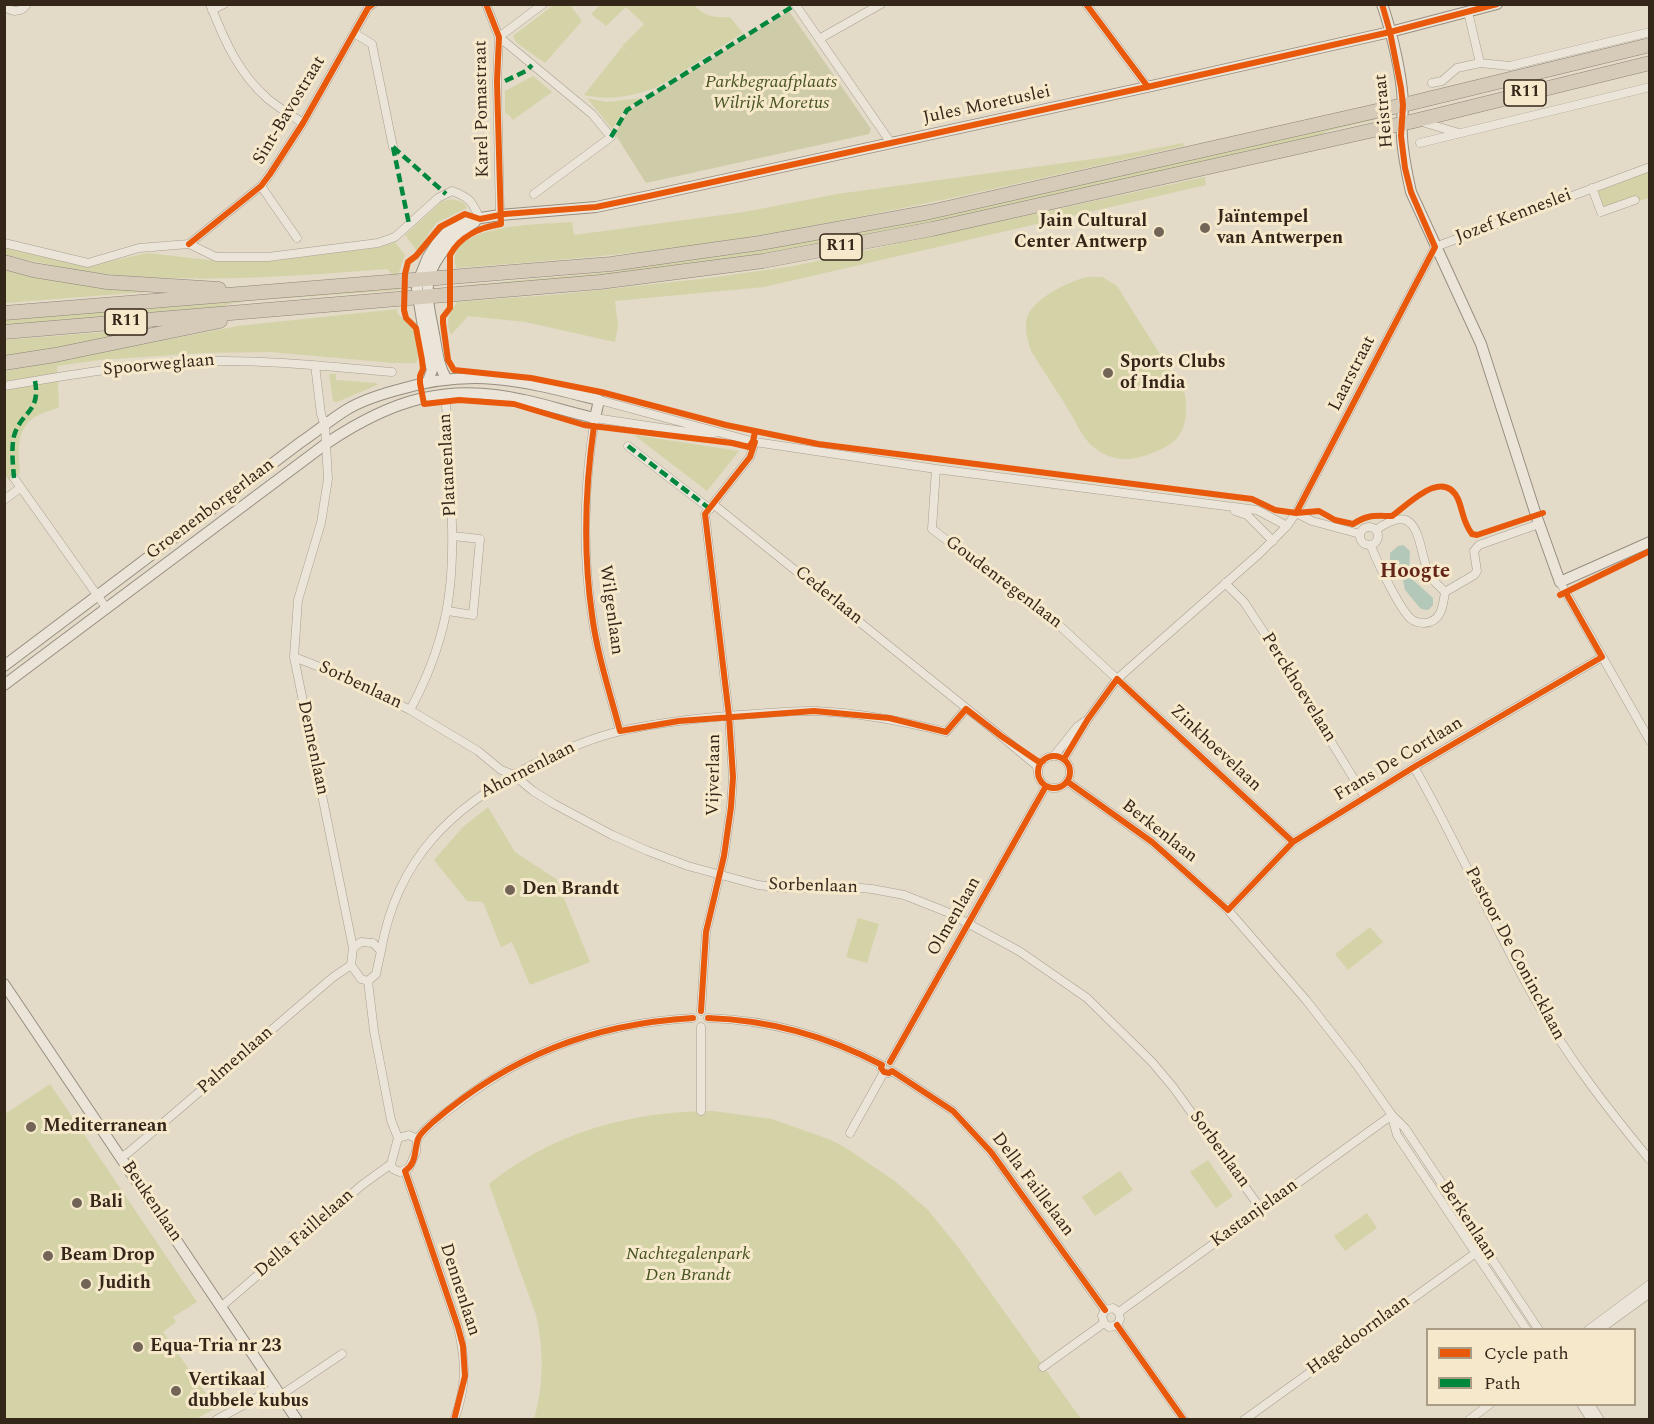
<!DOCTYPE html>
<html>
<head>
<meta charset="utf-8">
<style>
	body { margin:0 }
	#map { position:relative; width:1654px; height:1424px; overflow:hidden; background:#e3dac7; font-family:Spectral,serif }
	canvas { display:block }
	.frame { position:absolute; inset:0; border:6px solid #35261a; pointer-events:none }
	.legend { position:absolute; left:1426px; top:1328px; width:210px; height:78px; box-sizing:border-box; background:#f6e9cb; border:2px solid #a99b84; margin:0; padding:8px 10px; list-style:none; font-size:18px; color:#35261a }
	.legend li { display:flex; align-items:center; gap:12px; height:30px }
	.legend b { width:30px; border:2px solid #a99b84 }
</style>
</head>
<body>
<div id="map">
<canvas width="1654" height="1424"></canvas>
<div class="frame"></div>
<ul class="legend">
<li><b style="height:8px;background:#e8590c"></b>Cycle path</li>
<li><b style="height:8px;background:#00873e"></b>Path</li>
</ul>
</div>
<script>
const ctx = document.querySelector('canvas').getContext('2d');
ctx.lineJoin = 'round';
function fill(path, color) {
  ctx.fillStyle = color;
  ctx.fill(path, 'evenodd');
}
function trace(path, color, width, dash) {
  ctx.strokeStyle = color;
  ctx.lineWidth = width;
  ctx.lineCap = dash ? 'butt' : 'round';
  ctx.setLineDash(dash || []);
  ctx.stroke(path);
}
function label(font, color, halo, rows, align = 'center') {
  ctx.font = font + ' Spectral,serif';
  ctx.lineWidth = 6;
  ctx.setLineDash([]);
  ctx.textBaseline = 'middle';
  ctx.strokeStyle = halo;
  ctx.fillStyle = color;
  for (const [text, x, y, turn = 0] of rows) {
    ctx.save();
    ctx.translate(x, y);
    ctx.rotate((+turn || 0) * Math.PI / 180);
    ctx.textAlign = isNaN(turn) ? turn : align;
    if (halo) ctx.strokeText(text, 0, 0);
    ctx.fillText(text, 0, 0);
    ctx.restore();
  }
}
fill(new Path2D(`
	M555 4 570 5 582 21 545 63 517 43 513 36Z
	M601 4 694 5C704 16 714 18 730 17L743 33 663 84H659L660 86C634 96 611 101 584 95L622 47 629 53 622 46 644 24 626 7 606 26 591 14Z
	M533 76 552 92 513 120 509 115 505 113V91Z
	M587 98 607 102 642 98 625 109 612 129Z
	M1379 115V119L1328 131 1320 135 848 242 684 268 457 290V286L621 271 631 266Z
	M1183 143 1184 146C1034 180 884 215 731 240 640 254 548 261 456 268 455 264 454 258 455 254 464 224 546 224 572 222L574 235 744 212 837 194 1115 156Z
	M1643 172 1649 173V198L1639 201 1637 196 1603 208 1596 189Z
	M1205 177 1206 185 764 287 615 301 618 326 615 342 525 322 468 316 451 335C445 320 449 314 457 302L563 294 709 278 794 266Z
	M453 199 464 203 467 208 436 223 417 251 405 235 442 201Z
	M395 242 405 255 398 275H393L387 269C297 276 207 283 117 275 79 272 41 263 5 255L4 245 72 263 92 265 147 253 209 260 272 261 381 247Z
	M5 267 159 291 5 303Z
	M1087 277H1102L1117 286 1185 394C1188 414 1186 436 1167 446 1141 460 1114 467 1090 444 1081 435 1075 420 1068 409 1056 390 1043 370 1031 351 1028 341 1024 329 1027 318 1032 299 1069 281 1087 277Z
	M399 286V290L247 301 228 304 222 308 5 326V319Z
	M397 309V313L414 329 418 359 416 363H393L271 352 204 353 100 360 57 366 59 407C51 411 39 413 32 419 15 432 19 455 20 473L10 481 5 475V371L238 326Z
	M168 327 5 358V340Z
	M329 374H336V380L377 383V385L337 402 333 401Z
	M634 435 739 451 707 491Z
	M488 807 515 852 556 879 590 962 530 985 512 942 501 947 483 902 467 901 434 860 463 827Z
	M858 918 879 924 867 963 846 957Z
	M1370 927 1383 942 1348 970 1335 954Z
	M50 1084 197 1302 173 1317 176 1322 163 1332 216 1408 196 1419 5 1420V1114Z
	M713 1111 772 1119 831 1140 849 1150 896 1182 928 1210 958 1247 1081 1419H534C544 1384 544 1350 536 1315L489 1184C553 1132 632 1111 713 1111Z
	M1208 1160 1233 1196 1216 1208 1190 1172Z
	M1120 1171 1133 1190 1095 1216 1082 1197Z
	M1367 1213 1377 1228 1345 1251 1334 1236Z`), '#d4d3a8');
fill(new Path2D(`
	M789 11 871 129 869 134 646 183 615 134 628 111Z`), '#cecca8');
fill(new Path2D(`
	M1403 545 1410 551 1409 573 1413 580 1433 598V605L1428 610 1421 609 1405 590 1403 580 1390 568V553L1398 546Z`), '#b4c8ba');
const street = new Path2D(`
	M210 4C224 40 239 74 268 99 279 108 291 115 303 123
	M486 4 499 37 497 82 500 215
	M795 4 891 143
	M1086 4 1148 87
	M4 5C11 13 21 13 27 4
	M212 10 224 4
	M1468 12 1480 63 1510 66 1650 32
	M354 33 372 44 393 147
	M819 39 881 4
	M1432 83 1442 81 1457 68 1480 63
	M1422 122 1459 133
	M1420 143 1650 87
	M261 186 297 238
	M1592 188 1601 212 1635 200
	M534 194 611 137 592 114 499 37 543 4
	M4 243 88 263 139 248 189 244 216 257H268L378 243 395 237 438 198 452 191C471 198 472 202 480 219
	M189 244 261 186 270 174 303 123 368 8 373 4
	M315 365 321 414 325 426 328 479 321 523 298 600 294 657 353 948
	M4 386C74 374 143 362 213 361 273 360 332 367 392 372
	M599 400 755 442 936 469 1257 510 1287 526
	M628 446 710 509
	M936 469 932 529 1061 627 1293 842
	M14 478 107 609
	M4 500 20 488
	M713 504 1001 736 1037 766 1038 772
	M1235 511 1247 515 1273 541
	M1296 513 1312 521 1360 534
	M1360 536a9 9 0 1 1 18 0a9 9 0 1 1-18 0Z
	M1376 530C1422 497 1417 548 1429 574 1433 581 1439 586 1445 592
	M1371 546C1377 562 1399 608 1411 619 1415 622 1420 623 1424 623 1442 622 1443 605 1445 592
	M1560 582 1650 741
	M1225 583 1244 602 1267 637 1365 797
	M1445 592 1474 575 1477 571 1474 551 1479 545 1539 524
	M448 611 473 615 480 539 453 536
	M294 657 348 678 410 710 478 751 501 770 514 775 533 791 554 804 612 835 648 851 688 866 758 885 785 888 850 887 872 889 904 895 947 912 1019 951 1087 998 1152 1062 1173 1087 1261 1209
	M410 710C455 627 455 569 450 477 448 450 448 422 445 394
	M620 731C610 693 597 654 592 615 582 552 584 482 595 418L695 433H714
	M1038 772a16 16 0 1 1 32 0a16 16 0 1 1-32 0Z
	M1054 756 1077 727 1084 722
	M1064 759 1088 719 1117 679 1260 553 1287 526 1296 513 1435 247 1650 167
	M1414 767C1458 843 1492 925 1536 1001 1568 1058 1608 1109 1650 1160
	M1068 782 1152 842 1228 910 1306 1000 1356 1064 1392 1115 1405 1128 1539 1330
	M1228 910 1293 842 1414 767 1602 657
	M361 942 373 943 381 951 376 974 368 981 361 979 351 965 353 948Z
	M381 951C397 858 452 807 532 765 561 751 590 738 621 731 660 722 699 718 739 715 764 714 791 710 816 711 860 713 903 721 946 732L966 709
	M368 981 374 1031 391 1120 398 1138
	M701 1011 706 932 724 856 731 807 733 777 729 716 705 514 750 457 755 442
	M708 1018C770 1020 827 1036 882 1065L881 1068 884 1072 889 1073 892 1071 953 1111 991 1152 1105 1310
	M890 1062 1046 786
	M701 1111V1027
	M1392 1117 1397 1135 1527 1330
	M850 1133 884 1072
	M417 1139C428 1124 444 1114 458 1103 529 1048 604 1023 693 1018
	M121 1157 128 1153 332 978 351 965
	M391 1164 393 1169 400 1172 409 1168 416 1152 417 1139
	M391 1164 398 1138 409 1135 417 1139
	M405 1171 458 1327C466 1362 467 1386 454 1420
	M222 1306 362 1185 391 1164
	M1105 1310 1113 1308 1119 1312 1120 1319 1117 1325
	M1105 1310 1102 1316 1104 1323 1109 1327 1117 1325
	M1119 1312 1392 1115
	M1117 1325 1184 1420
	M1588 1330 1650 1284
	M1599 1330 1650 1293
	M1043 1367 1104 1323
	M281 1395 342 1354
	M1581 1404 1591 1420
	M1590 1404 1600 1420
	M216 1420 276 1387
	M1244 1420 1484 1247
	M1469 1420 1490 1404`);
const secondary = new Path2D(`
	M1382 4C1392 33 1402 75 1403 104 1403 115 1401 126 1402 137 1403 155 1407 174 1411 192L1481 344 1536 515 1560 582 1650 542
	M446 378C438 365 437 349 434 334 431 317 425 295 429 278 434 257 457 233 475 222
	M428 381 432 370 427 352 417 289 419 279 428 257 437 243 450 229 468 220 500 215 596 207 649 196 1156 85 1390 32 1497 4
	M4 666 301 442C316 432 330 420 346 410 362 400 382 394 401 389 476 367 526 382 599 400L595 418C571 413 548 405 524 400 447 382 391 400 327 443L4 685
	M4 984 297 1420`);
const highway = new Path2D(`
	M4 262 33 270 107 282 219 289
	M4 313 611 264 760 243 930 212 1403 105 1650 45
	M4 332 600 282 763 261 932 229 1414 121 1650 63
	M4 363 55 355 220 321`);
trace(street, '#a89f91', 9);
trace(secondary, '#978e81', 12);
trace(highway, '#8d8478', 15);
trace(street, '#ebe5d9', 8);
trace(secondary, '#ebe5d9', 10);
trace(highway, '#d6cab8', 14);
trace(new Path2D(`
	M505 81 526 71 532 65
	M611 137 627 110 795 5
	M393 147 409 224
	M393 147 446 194
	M628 446 710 509
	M14 478C13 464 11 449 14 436 21 411 41 413 35 381`), '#00873e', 4.5, [9, 4.5]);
trace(new Path2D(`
	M486 4 499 37 497 82 501 224C481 227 460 236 450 255V308L443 317V323L448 360 454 370 531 378 601 392 726 425 818 444 1252 499 1275 510 1296 513 1319 511 1335 520 1353 524C1368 514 1375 516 1392 516 1408 505 1443 467 1458 499 1463 511 1463 523 1472 534L1477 535 1543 513
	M1086 4 1148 87
	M189 244 261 186 270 174 303 123 368 8 373 4
	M594 426C585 488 583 552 592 615 597 654 610 693 620 731L679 721 814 711 889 718 946 732 966 709 1001 736 1039 762 1043 761
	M755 432 753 441 749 447 732 443 584 425 514 404 459 400 424 404 420 383V376L423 369 422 360 416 328 406 318 404 310 405 274 408 262 416 256 440 227 465 214 480 219 505 214 596 207 649 196 1156 85 1390 32 1497 4
	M1296 513 1435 247 1411 192 1405 168 1401 136 1403 105 1401 88 1390 32 1382 4
	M1560 595 1650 551
	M1038 772a16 16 0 1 1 32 0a16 16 0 1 1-32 0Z
	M1064 759 1088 719 1117 679 1293 842
	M1068 782 1152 842 1228 910 1293 842 1414 767 1602 657 1566 593
	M701 1011 706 932 724 856 731 807 733 777 729 716 705 514 750 457 755 442 753 441
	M708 1018C770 1020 827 1036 882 1065L881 1068 884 1072 889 1073 892 1071 953 1111 991 1152 1105 1310
	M890 1062 1046 786
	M1117 1325 1184 1420
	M454 1420 465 1376 463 1346 458 1327 405 1171C417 1163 414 1151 418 1139 420 1133 429 1126 433 1122 510 1056 592 1024 693 1018`), '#e8590c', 6);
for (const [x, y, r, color] of [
	[1205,228,6,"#726557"],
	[1159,232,6,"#726557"],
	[1108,373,6,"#726557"],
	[510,890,6,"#726557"],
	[31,1127,6,"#726557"],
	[77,1203,6,"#726557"],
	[48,1256,6,"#726557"],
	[86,1284,6,"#726557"],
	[138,1347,6,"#726557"],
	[176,1391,6,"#726557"]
]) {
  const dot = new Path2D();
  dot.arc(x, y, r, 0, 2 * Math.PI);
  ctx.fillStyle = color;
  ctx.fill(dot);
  trace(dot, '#f6e9cb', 2);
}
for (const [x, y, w] of [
	[1525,93,42],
	[841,247,42],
	[126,322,42]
]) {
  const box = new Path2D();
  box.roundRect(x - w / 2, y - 13, w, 26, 4.5);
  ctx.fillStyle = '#f6e9cb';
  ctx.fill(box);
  trace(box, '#35261a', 1.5);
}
label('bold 16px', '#35261a', null, [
	["R11",1525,93],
	["R11",841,247],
	["R11",126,322]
]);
label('italic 18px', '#475320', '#f6e9cb', [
	["Parkbegraafplaats",771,83],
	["Wilrijk Moretus",771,104],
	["Nachtegalenpark",688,1255],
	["Den Brandt",688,1276]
]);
label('18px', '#35261a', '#f6e9cb', [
	["Jules Moretuslei",987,106,-12],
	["Karel Pomastraat",483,109,-91],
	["Sint-Bavostraat",290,111,-59],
	["Heistraat",1385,111,-95],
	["Jozef Kenneslei",1514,217,-21],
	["Spoorweglaan",159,366,-5],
	["Laarstraat",1353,374,-63],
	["Platanenlaan",449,465,-93],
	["Groenenborgerlaan",211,510,-37],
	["Goudenregenlaan",1003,583,37],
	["Cederlaan",828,596,39],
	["Wilgenlaan",610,610,82],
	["Sorbenlaan",360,686,25],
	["Perckhoevelaan",1298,688,58],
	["Dennenlaan",312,748,78],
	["Zinkhoevelaan",1215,749,43],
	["Frans De Cortlaan",1399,760,-31],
	["Ahornenlaan",528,771,-27],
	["Vijverlaan",715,775,-89],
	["Berkenlaan",1159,832,38],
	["Sorbenlaan",813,887,2],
	["Olmenlaan",955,917,-60],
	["Pastoor De Conincklaan",1514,954,62],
	["Palmenlaan",236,1061,-41],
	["Sorbenlaan",1219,1150,54],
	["Della Faillelaan",1032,1185,53],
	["Beukenlaan",151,1202,56],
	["Kastanjelaan",1255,1214,-36],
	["Berkenlaan",1467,1221,57],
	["Della Faillelaan",305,1234,-41],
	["Dennenlaan",459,1290,72],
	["Hagedoornlaan",1359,1336,-36]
]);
label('bold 18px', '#35261a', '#f6e9cb', [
	["Jaïntempel",1217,218],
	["van Antwerpen",1217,239],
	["Jain Cultural",1147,222,"right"],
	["Center Antwerp",1147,243,"right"],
	["Sports Clubs",1120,363],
	["of India",1120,384],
	["Den Brandt",522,890],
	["Mediterranean",43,1127],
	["Bali",89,1203],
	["Beam Drop",60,1256],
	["Judith",98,1284],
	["Equa-Tria nr 23",150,1347],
	["Vertikaal",188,1381],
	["dubbele kubus",188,1402]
], 'left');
label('bold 21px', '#642518', '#f6e9cb', [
	["Hoogte",1415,573]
]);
</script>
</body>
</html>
